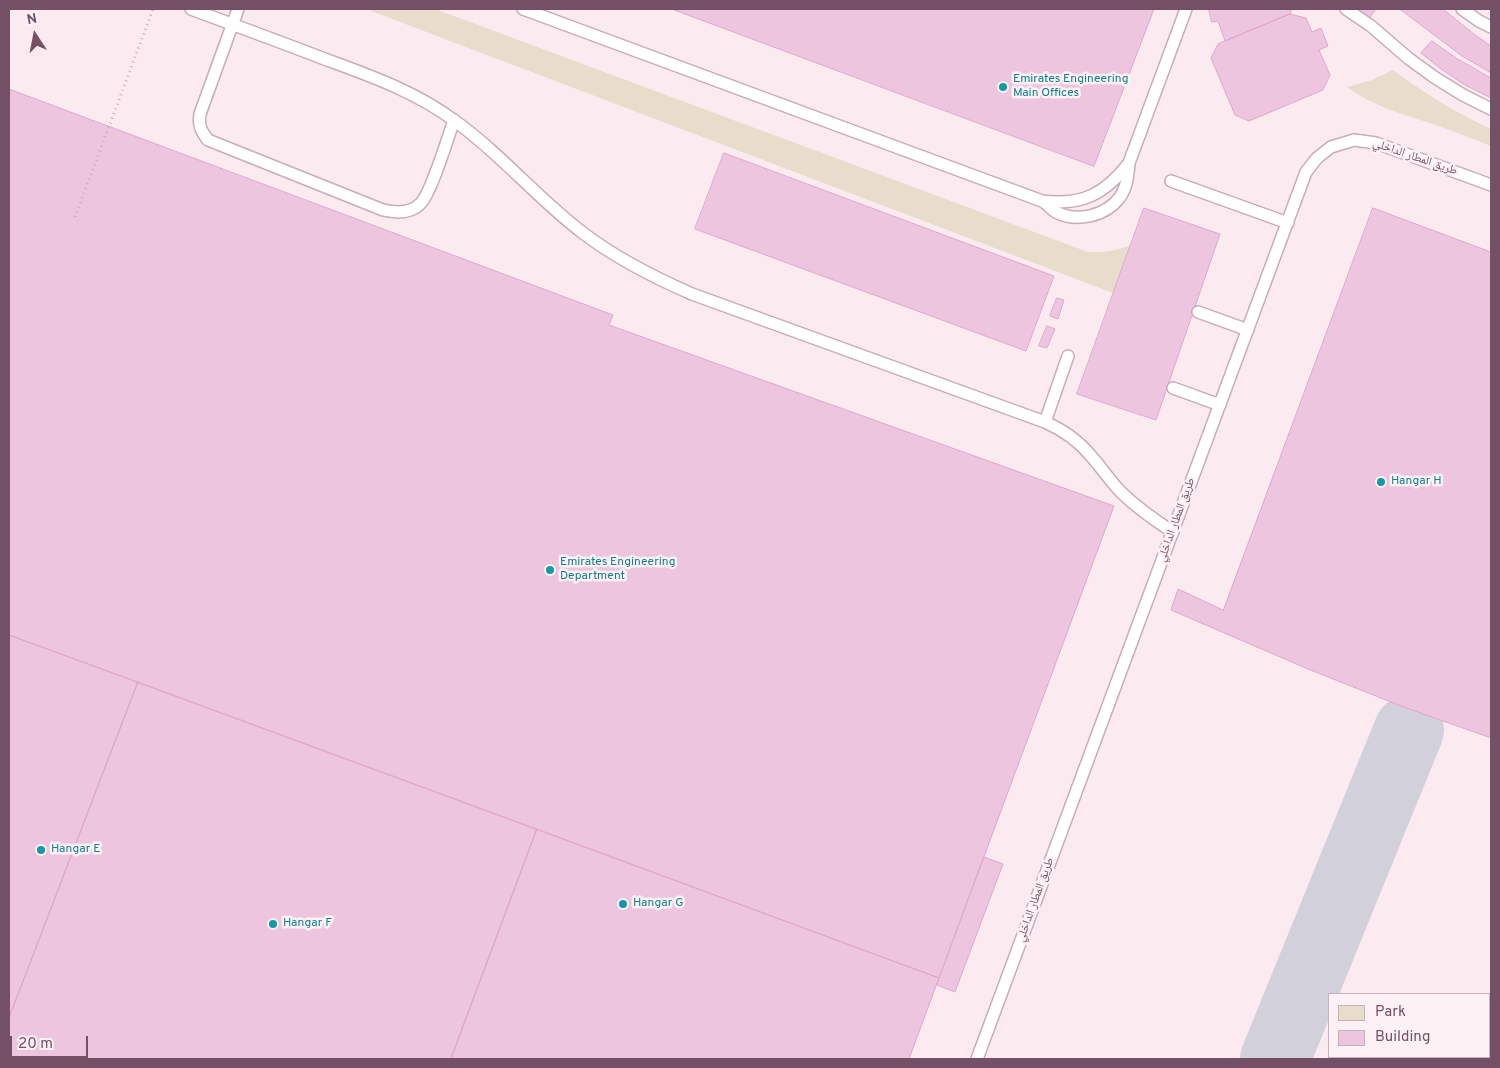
<!DOCTYPE html>
<html>
<head>
<meta charset="utf-8">
<style>
	body { margin:0 }
	#map { position:relative; width:1500px; height:1068px; overflow:hidden; background:#fbebf1; font-family:Overpass,sans-serif }
	canvas { display:block }
	.frame { position:absolute; inset:0; border:10px solid #745067; pointer-events:none }
	.legend { position:absolute; left:1328px; top:993px; width:162px; height:65px; box-sizing:border-box; background:#fef1f6; border:1px solid #c7b1bd; margin:0; padding:6px 9px; list-style:none; font-size:15px; color:#745067 }
	.legend li { display:flex; align-items:center; gap:10px; height:25px }
	.legend b { width:25px; border:1px solid #c7b1bd }
	.north { position:absolute; left:10px; top:10px; width:50px; height:50px; -webkit-text-stroke:4px #fef1f6; paint-order:stroke; rotate:349deg; font-size:14px; font-weight:700; line-height:20px; text-align:center; color:#745067 }
	.north::after { content:''; display:block; margin:auto; width:18px; height:22px; background:#745067; clip-path:polygon(50% 0,100% 100%,50% 72%,0 100%) }
	.scale { position:absolute; left:10px; top:1036px; width:78px; height:22px; box-sizing:border-box; border:2px solid #745067; border-top:0; padding-left:6px; font-size:15px; line-height:18px; white-space:nowrap; color:#745067; -webkit-text-stroke:4px #fef1f6; paint-order:stroke }
</style>
</head>
<body>
<div id="map">
<canvas width="1500" height="1068"></canvas>
<div class="frame"></div>
<ul class="legend">
<li><b style="height:14px;background:#e8dcca"></b>Park</li>
<li><b style="height:14px;background:#eec5de"></b>Building</li>
</ul>
<div class="north">N</div>
<div class="scale">20 m</div>
</div>
<script>
const ctx = document.querySelector('canvas').getContext('2d');
ctx.lineJoin = 'round';
function fill(path, color) {
  ctx.fillStyle = color;
  ctx.fill(path, 'evenodd');
}
function trace(path, color, width, dash) {
  ctx.strokeStyle = color;
  ctx.lineWidth = width;
  ctx.lineCap = dash ? 'butt' : 'round';
  ctx.setLineDash(dash || []);
  ctx.stroke(path);
}
function label(font, color, halo, rows, align = 'center') {
  ctx.font = font + ' Overpass,"Noto Naskh Arabic",sans-serif';
  ctx.lineWidth = 5;
  ctx.setLineDash([]);
  ctx.textBaseline = 'middle';
  ctx.strokeStyle = halo;
  ctx.fillStyle = color;
  for (const [text, x, y, turn = 0] of rows) {
    ctx.save();
    ctx.translate(x, y);
    ctx.rotate((+turn || 0) * Math.PI / 180);
    ctx.textAlign = isNaN(turn) ? turn : align;
    if (halo) ctx.strokeText(text, 0, 0);
    ctx.fillText(text, 0, 0);
    ctx.restore();
  }
}
fill(new Path2D(`
	M366 9H435L1088 252C1103 253 1116 251 1131 245L1113 293Z
	M1393 70C1424 93 1456 113 1491 129V146C1472 138 1453 131 1433 124 1402 114 1373 106 1347 87L1372 80Z`), '#e8dcca');
trace(new Path2D(`
	M1275 1059 1409 730`), '#d2d0db', 70);
const building = new Path2D(`
	M672 9H1154L1094 166Z
	M1209 9H1292L1290 14 1225 41 1218 21 1212 22Z
	M1356 9H1376L1370 17Z
	M1400 9H1443L1475 35 1491 46V73L1462 56Z
	M1290 14 1306 18 1312 32 1321 28 1328 46 1319 50 1330 75 1323 90 1249 121 1235 115 1211 58 1218 44Z
	M1432 41 1456 58 1491 78V98L1465 85 1441 69 1421 53Z
	M9 89 613 315 609 325 1114 506 939 978 9 635Z
	M724 153 1054 276 1026 351 695 229Z
	M1144 208 1220 234 1156 420 1077 394Z
	M1373 208 1491 252V738L1401 706 1308 669 1171 610 1178 589 1223 610Z
	M1057 298 1064 300 1058 319 1050 316Z
	M1047 326 1055 329 1047 348 1039 346Z
	M9 635 138 682 9 1018Z
	M138 682 537 829 451 1059H9V1018Z
	M537 829 939 978 909 1059H451Z
	M984 857 1003 864 955 992 937 985Z`);
fill(building, '#eec5de');
trace(building, '#dfa7ca', 1);
const service = new Path2D(`
	M191 9C234 25 278 41 322 58 368 75 415 91 455 121 501 154 538 199 583 233 617 259 653 277 692 294L1045 422C1063 430 1078 440 1091 456 1101 467 1108 478 1118 489 1134 506 1153 519 1173 532
	M238 9 200 114C198 125 201 131 208 140L383 210C396 213 410 214 420 204 431 194 448 137 454 120
	M523 9 1042 201C1082 206 1105 194 1129 163
	M1346 9 1371 26 1408 58 1434 77 1463 95 1491 109
	M1462 9 1479 21 1491 27
	M1171 181 1288 223
	M1044 202C1048 205 1052 210 1056 212 1077 223 1106 216 1120 197 1127 187 1128 175 1129 163L1186 9
	M1198 312 1248 330
	M1173 388 1220 405
	M1045 422 1068 356
	M977 1059 1306 172 1317 158 1331 147 1354 140 1376 143 1491 185`);
trace(service, '#c8acbc', 14);
trace(new Path2D(`
	M75 217 153 9`), '#d3a8c3', 3, [1, 4]);
trace(service, '#fff', 11);
for (const [x, y, r, color] of [
	[1003,87,5,"#0f9aa8"],
	[1381,482,5,"#0f9aa8"],
	[550,570,5,"#0f9aa8"],
	[41,850,5,"#0f9aa8"],
	[623,904,5,"#0f9aa8"],
	[273,924,5,"#0f9aa8"]
]) {
  const dot = new Path2D();
  dot.arc(x, y, r, 0, 2 * Math.PI);
  ctx.fillStyle = color;
  ctx.fill(dot);
  trace(dot, '#fef1f6', 2);
}
label('12px', '#0d838f', '#fef1f6', [
	["Emirates Engineering",1013,80],
	["Main Offices",1013,94],
	["Hangar H",1391,482],
	["Emirates Engineering",560,563],
	["Department",560,577],
	["Hangar E",51,850],
	["Hangar G",633,904],
	["Hangar F",283,924]
], 'left');
label('12px', '#745067', '#fef1f6', [
	["طريق المطار الداخلي",1415,158,19],
	["طريق المطار الداخلي",1177,520,-70],
	["طريق المطار الداخلي",1036,900,-70]
]);
</script>
</body>
</html>
